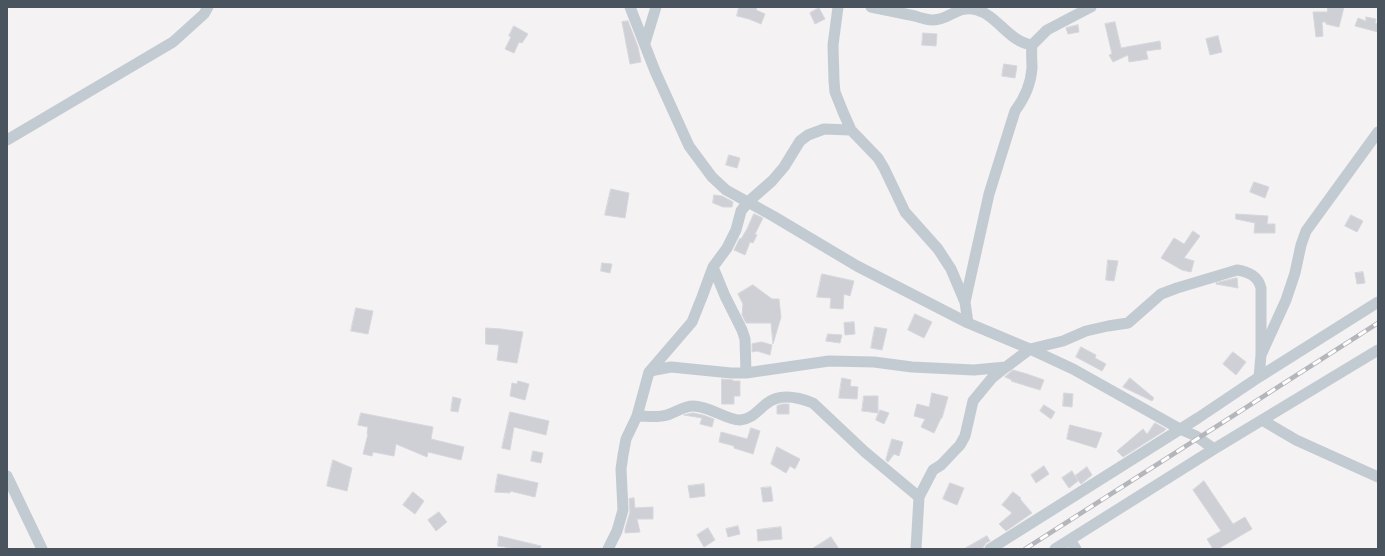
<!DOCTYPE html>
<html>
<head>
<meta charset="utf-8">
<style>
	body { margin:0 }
	#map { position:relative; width:1385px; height:556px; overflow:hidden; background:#f4f2f2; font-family:Raleway,sans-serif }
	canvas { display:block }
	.frame { position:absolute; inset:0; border:8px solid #4a545f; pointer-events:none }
</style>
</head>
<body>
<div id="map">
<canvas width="1385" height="556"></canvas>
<div class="frame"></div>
</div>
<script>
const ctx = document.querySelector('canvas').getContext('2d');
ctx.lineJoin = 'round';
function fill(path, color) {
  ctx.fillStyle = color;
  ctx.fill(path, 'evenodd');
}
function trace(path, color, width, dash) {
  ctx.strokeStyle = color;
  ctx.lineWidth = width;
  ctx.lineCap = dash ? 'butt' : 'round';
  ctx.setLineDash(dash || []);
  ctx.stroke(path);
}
const building = new Path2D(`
	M739 7H757L756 10 765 14 761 24 749 19 737 16Z
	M1328 7H1344L1339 27 1326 24V22H1322L1323 36 1316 37 1313 12H1327Z
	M819 8 825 19 815 24 810 13Z
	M1366 17 1376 19 1375 23 1378 24V32L1355 26 1358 18 1366 21Z
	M628 21 638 47 641 62 630 64 622 22Z
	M1115 22 1121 48 1160 41 1161 49 1146 51 1148 59 1129 62 1128 55 1113 62 1109 55 1112 54 1105 24Z
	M1078 25 1079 32 1068 34 1066 28Z
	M514 26 528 34 522 43 519 42 514 53 505 49 511 37 509 36Z
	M923 33 937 34 936 46 922 45Z
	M1218 36 1222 52 1210 55 1206 39Z
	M1004 64 1017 66 1015 78 1002 76Z
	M729 155 740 158 737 168 726 165Z
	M1254 182 1269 187 1265 198 1250 192Z
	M611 189 629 193 625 218 605 215Z
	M714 195 722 196 733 202 732 207H723L713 203Z
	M754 214 763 218 755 234 757 235 753 243 750 242 745 255 734 250 740 238 741 239 747 229Z
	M1236 214 1268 216 1267 224H1275V233H1254L1255 223 1236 219Z
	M1351 215 1363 221 1357 232 1345 226Z
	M1193 231 1200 236 1184 258 1194 261 1191 272 1182 270 1161 258 1174 238 1184 244Z
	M1108 260 1118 261 1114 281 1106 280Z
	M602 263 612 264 610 273 601 271Z
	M1363 272 1365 283 1357 284 1355 273Z
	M822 274 854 281 850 296 844 294 843 309 830 308 831 298 817 297Z
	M1237 278 1238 288 1216 284V283Z
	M753 285 772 299H779L781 317 773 344 771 323H746L742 315 743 304 738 294Z
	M356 308 373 311 368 334 351 331Z
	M915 314 932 322 924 338 908 330Z
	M854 322 855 334 845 335 844 323Z
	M875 327 887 329 882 350 871 348Z
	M486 328 501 329 523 332 517 363 497 360 499 345 486 344Z
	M828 334 842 335 840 343 826 341Z
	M762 342 772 345 770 355 757 351 752 352V344Z
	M1081 347 1096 355 1095 358 1106 364 1102 371 1076 357Z
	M1233 352 1246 362 1236 375 1223 364Z
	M1013 370 1027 374 1044 380 1040 390 1011 381 1012 380 1005 377Z
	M842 378 851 380 850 386 858 387 857 399 839 398Z
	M1130 378 1154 398 1152 401 1123 387Z
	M722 379 733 380V381H740V396H734V404H722Z
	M518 381 529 384 525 400 510 396 512 383 517 384Z
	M932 393 948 397 942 418H941L934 433 921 427 925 419 914 416 917 404 929 407Z
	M1064 393 1073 394 1072 407 1063 406Z
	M864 396H878V413L862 411Z
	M453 397 461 399 458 412 451 411Z
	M783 404H789V414H777V406Z
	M1044 405 1055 412 1051 419 1040 411Z
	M880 410 889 413 884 424 876 420Z
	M510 412 549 421 546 435 514 427 510 450 502 448Z
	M361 413 433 427 431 439 464 447 461 460 428 452 427 457 396 444 394 456 373 452 372 456 363 454 368 434H367L368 427 358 425Z
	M693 413 703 415 714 419 712 427 700 424 702 418 684 415Z
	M1155 423 1166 429 1164 431 1123 457 1117 451 1143 429 1147 434Z
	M1070 425 1102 433 1096 448 1067 439Z
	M751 428 760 431 753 454 734 448V446L719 442 721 432 747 439Z
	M892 439 903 442 899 456 894 454 888 462 886 460Z
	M777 447 800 459 795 469 790 466 786 473 771 464Z
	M533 451 543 453 541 463 531 461Z
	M333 460 352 468 347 491 327 486Z
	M1044 466 1049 474 1036 483 1031 475Z
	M1087 467 1092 475 1081 484 1075 476Z
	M1072 471 1078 481 1069 488 1062 478Z
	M498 474 538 483 535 497 510 491V493L495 492Z
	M1204 481 1233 524 1245 517 1252 529 1218 549H1213L1207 539 1221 531 1193 490Z
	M950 483 964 488 957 505 943 499Z
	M704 484 705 496 690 498 688 486Z
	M771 487 773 501 763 502 761 488Z
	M413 492 424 501 415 514 403 505Z
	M1013 492 1021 498 1020 499 1032 513 1006 531 999 524 1012 513 1002 505Z
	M634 498 635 508 653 507V519H637L640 532 625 533V529L630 512 629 499Z
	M439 512 447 522 436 531 428 520Z
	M738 526 740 534 728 537 726 529Z
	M781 527 782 539 758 541 757 530Z
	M708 528 715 540 704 547 697 535Z
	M499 536 541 546 540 549H518L498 546Z
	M987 536 990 541 986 543 982 549H964Z
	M831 537 839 549H812Z`);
fill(building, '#cfd0d6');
trace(building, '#d6d7dc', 1);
trace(new Path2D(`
	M630 7 655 71 689 146 712 177 726 190 773 216 857 266 968 323 1030 349 1073 369 1180 429 1196 436 1214 449
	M838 7 833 45 834 81 835 92 843 112 851 130 878 158 884 168 905 212 938 249 951 269 965 302 968 323
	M871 7C885 10 900 13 915 16 921 18 928 20 933 20 950 20 958 4 977 10 998 16 1009 42 1032 45
	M645 43 656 7
	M7 140 173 42 204 14 208 7
	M713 267 725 296 742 330 745 339 746 373
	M965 302 989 194 1015 111C1024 99 1031 83 1032 68 1032 60 1031 53 1032 45L1047 30 1091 7
	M650 372 655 370 671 367 731 373H746L829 361 874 362 912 367 974 370 1006 367
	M1259 377 1261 355 1286 300 1295 273 1301 245 1306 231 1378 132
	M637 416C646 416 658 418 667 415 676 412 684 406 693 406 710 406 726 420 740 420 752 419 757 411 766 404 779 393 798 397 813 403L865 452 919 497
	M1262 420 1296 440 1378 477
	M7 476 42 549
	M1070 540 1076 549
	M608 549 617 531 623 510 621 469 623 455 626 439 637 416 649 372 692 322 702 297 713 267 727 248 736 230 741 211 748 202 772 181 784 167 800 141 808 135 824 129 851 130
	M916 549 919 497 933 470 941 465 960 445 965 436 973 401 992 378 1006 367 1030 349 1063 341 1086 331 1108 326 1128 323 1161 294 1177 288 1237 270C1249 272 1258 276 1261 288V355
	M990 549 1198 418 1259 377 1378 302
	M1055 549 1214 449 1378 350`), '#c3cbd2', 11);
const rail = new Path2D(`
	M1025 549 1378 323`);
trace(rail, '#b4b6bb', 4.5);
trace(rail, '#fff', 3, [9]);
</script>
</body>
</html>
